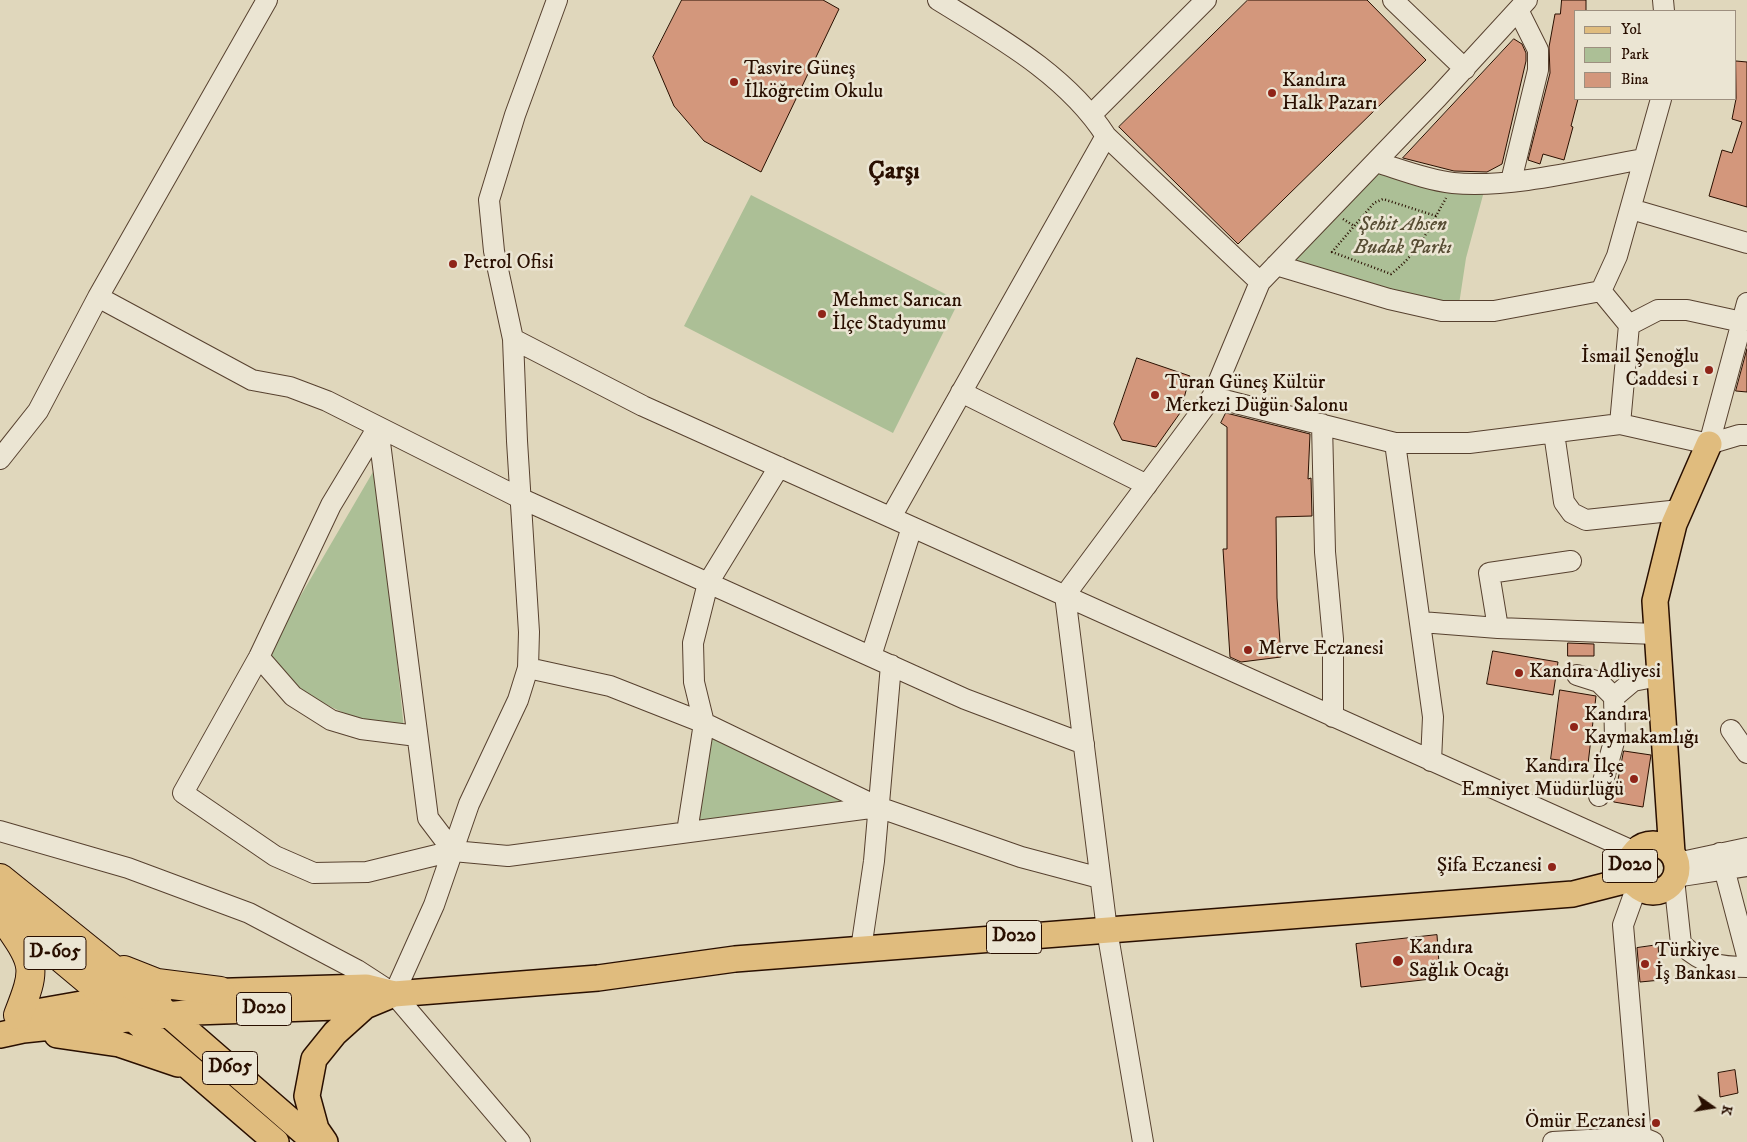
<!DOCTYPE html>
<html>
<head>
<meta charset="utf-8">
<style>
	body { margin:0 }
	#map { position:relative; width:1747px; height:1142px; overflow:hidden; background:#e0d7bc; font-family:"IM FELL DW Pica",serif }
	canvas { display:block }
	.legend { position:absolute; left:1574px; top:10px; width:162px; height:90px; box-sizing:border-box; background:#ebe5d3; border:1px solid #9d8f7f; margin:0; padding:6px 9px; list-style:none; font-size:15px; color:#290f00 }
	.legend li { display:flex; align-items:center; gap:10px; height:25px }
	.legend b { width:25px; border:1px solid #9d8f7f }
	.north { position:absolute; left:1687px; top:1082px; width:50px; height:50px; -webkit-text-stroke:4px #ebe5d3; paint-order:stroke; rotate:103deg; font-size:14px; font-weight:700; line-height:20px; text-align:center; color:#290f00 }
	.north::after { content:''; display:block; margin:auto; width:18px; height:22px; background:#290f00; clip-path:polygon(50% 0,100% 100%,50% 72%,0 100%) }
</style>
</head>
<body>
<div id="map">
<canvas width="1747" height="1142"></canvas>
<ul class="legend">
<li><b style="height:6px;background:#e0bc7e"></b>Yol</li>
<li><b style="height:14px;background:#acbf96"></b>Park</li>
<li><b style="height:14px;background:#d3977c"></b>Bina</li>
</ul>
<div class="north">K</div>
</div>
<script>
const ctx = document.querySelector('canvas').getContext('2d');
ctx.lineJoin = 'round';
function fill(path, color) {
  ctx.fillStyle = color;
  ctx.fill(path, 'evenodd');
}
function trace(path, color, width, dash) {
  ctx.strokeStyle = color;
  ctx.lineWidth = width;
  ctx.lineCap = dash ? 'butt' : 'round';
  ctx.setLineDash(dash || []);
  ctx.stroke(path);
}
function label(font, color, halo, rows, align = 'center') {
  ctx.font = font + ' "IM FELL DW Pica",serif';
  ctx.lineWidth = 5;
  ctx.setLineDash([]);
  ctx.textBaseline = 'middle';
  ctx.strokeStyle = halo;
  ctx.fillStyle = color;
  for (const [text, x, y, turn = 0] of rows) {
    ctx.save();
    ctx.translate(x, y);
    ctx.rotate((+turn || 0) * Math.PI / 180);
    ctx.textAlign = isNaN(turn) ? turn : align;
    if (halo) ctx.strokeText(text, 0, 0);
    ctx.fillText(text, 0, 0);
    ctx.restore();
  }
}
fill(new Path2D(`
	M1376 162 1486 184 1466 258 1458 311 1276 265Z
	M751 195 959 301 893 433 684 326Z
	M377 465 404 729C365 725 325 707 293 684 283 676 275 664 266 655Z
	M704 723 878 807 687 832Z`), '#acbf96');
const building = new Path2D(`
	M682 0H823L839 9 761 172 704 141 674 106 653 57Z
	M1248 0H1367L1426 60 1238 244 1119 127Z
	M1562 0H1586V11H1576V99H1578L1571 126 1573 127 1564 160 1543 154 1540 164 1528 160 1550 73 1549 47 1555 14H1560Z
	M1514 39 1522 44 1526 53V61L1502 164 1487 172 1454 171 1403 158Z
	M1736 61 1747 62V207L1709 196 1722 150 1732 153 1742 122 1732 119 1736 99Z
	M1747 349V392L1736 391Z
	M1137 358 1190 376 1180 413 1156 447 1122 440 1114 424Z
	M1226 413 1310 434 1308 479 1311 478 1312 516 1276 517 1277 598 1281 657 1241 662 1230 657 1223 549H1227V427L1221 423Z
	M1568 643 1594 644V656H1568Z
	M1493 651 1558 662 1553 695 1487 684Z
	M1560 690 1596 696 1588 764 1551 759Z
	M1624 751 1651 755 1643 807 1614 802Z
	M1437 935 1440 978 1361 987 1356 944Z
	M1658 945 1661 980 1640 982 1637 948Z
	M1735 1070 1738 1093 1720 1097 1718 1073Z`);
fill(building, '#d3977c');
trace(building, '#290f00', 1);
const minor = new Path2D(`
	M1393 0 1465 69
	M1663 0 1664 11
	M1092 114 1206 0
	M1106 136 1260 282
	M1376 162C1402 170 1427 180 1453 183 1508 189 1587 169 1643 159
	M1511 181 1538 70V50L1518 10
	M1631 209 1747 243
	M1276 265 1389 299 1442 311H1494L1601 291 1617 256 1661 99
	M1601 291 1629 325 1620 424
	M98 297 252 380 290 387 327 401 520 498 965 699 1084 744
	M1629 325 1658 310H1687L1742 322
	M513 339 643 406 1635 852
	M961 392 1147 485
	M1212 397 1395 443H1469L1620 424 1709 444 1739 435H1747
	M1322 424 1325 552 1333 639V717
	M378 427 331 505 259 657 183 793 275 856 314 873 367 872 453 851 508 856 878 807
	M378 427 428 818 453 851
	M1554 433 1564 502 1572 513 1586 520 1680 510
	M1395 443 1433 717 1431 761
	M1709 444 1747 303
	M0 459 38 411 98 297 267 0
	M891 517 1106 136C1067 75 998 37 938 0
	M1421 622 1498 628 1656 634
	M1498 628 1489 573 1571 561
	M871 656 912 527
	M259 657 293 696 331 720 361 729 417 736
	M528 668 610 686 704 723 878 807 1021 857 1100 878
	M1577 675 1599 682 1614 697 1615 738 1599 796
	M1614 697 1633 681 1659 676
	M1731 730 1747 753
	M0 831 128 868 249 913 357 970 394 994 520 1142
	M687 832 704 723 694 682 693 643 708 583 779 467
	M1720 853 1747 956
	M1677 863 1747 848
	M1675 877 1747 866
	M1674 879 1681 944C1703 964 1718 967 1747 967
	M1637 886 1623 925 1641 1137
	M861 949 874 861 891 665
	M394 994 434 905 469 804 518 700 528 668 529 632 517 441 513 339 494 251 489 200 515 115 557 0
	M1143 1142 1107 930 1065 595 1212 397 1260 282 1438 97 1527 0
	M1553 1142 1641 1137 1653 1142`);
const major = new Path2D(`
	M1629 868a24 24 0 1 1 48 0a24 24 0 1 1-48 0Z
	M1672 853 1655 601 1674 524 1709 444
	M200 992 366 987 394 994
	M162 1009 315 1142
	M125 1012 276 1142
	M19 1015 110 999 160 994
	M0 1035 23 1030 195 1012 365 1006 394 994 598 978 735 959 1573 894 1632 879
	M57 1035 119 1044 178 1064
	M325 1142 316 1129 307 1096 314 1059 335 1033 365 1006`);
const highway = new Path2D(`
	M0 878 145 995
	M0 907 110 999
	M8 925C36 965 36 969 18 1015
	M124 970 157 983 220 991`);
trace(minor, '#57412f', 22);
trace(major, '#290f00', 28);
trace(highway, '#290f00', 30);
trace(new Path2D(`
	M1436 216C1424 239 1412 258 1391 274L1332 252 1374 203 1383 199 1436 216 1446 198
	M1343 219 1354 226`), '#290f00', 2.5, [1, 2.5]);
trace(minor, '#ebe5d3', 20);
trace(major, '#e0bc7e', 25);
trace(highway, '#e0bc7e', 28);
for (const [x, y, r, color] of [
	[734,82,5,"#8f2418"],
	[1272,93,5,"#8f2418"],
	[453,264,5,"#8f2418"],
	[822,314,5,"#8f2418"],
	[1709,370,5,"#8f2418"],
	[1155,395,5,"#8f2418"],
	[1248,650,5,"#8f2418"],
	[1519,673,5,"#8f2418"],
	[1574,727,5,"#8f2418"],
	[1634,779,5,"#8f2418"],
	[1552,867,5,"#8f2418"],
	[1398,961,6,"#8f2418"],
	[1645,964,5,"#8f2418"],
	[1656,1123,5,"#8f2418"]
]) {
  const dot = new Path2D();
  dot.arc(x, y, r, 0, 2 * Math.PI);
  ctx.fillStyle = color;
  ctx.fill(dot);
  trace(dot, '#ebe5d3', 2);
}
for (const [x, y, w] of [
	[1630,866,55],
	[1014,937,55],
	[55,953,62],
	[264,1009,55],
	[230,1068,55]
]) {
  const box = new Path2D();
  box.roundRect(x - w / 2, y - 16.5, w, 33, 4);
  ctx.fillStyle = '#ebe5d3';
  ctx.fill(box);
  trace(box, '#290f00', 1);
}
label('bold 19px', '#290f00', null, [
	["D020",1630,866],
	["D020",1014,937],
	["D-605",55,953],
	["D020",264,1009],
	["D605",230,1068]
]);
label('20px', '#290f00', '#ebe5d3', [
	["Tasvire Güneş",744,70],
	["İlköğretim Okulu",744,93],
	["Kandıra",1282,82],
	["Halk Pazarı",1282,105],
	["Petrol Ofisi",463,264],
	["Mehmet Sarıcan",832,302],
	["İlçe Stadyumu",832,325],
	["İsmail Şenoğlu",1699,358,"right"],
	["Caddesi 1",1699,381,"right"],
	["Turan Güneş Kültür",1165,384],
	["Merkezi Düğün Salonu",1165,407],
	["Merve Eczanesi",1258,650],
	["Kandıra Adliyesi",1529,673],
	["Kandıra",1584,716],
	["Kaymakamlığı",1584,739],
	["Kandıra İlçe",1624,768,"right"],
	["Emniyet Müdürlüğü",1624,791,"right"],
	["Şifa Eczanesi",1542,867,"right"],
	["Kandıra",1409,949],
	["Sağlık Ocağı",1409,972],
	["Türkiye",1655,952],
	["İş Bankası",1655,975],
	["Ömür Eczanesi",1646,1123,"right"]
], 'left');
label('italic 20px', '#574d34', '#ebe5d3', [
	["Şehit Ahsen",1403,226],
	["Budak Parkı",1403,249]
]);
label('bold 25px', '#290f00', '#ebe5d3', [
	["Çarşı",894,173]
]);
</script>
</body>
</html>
